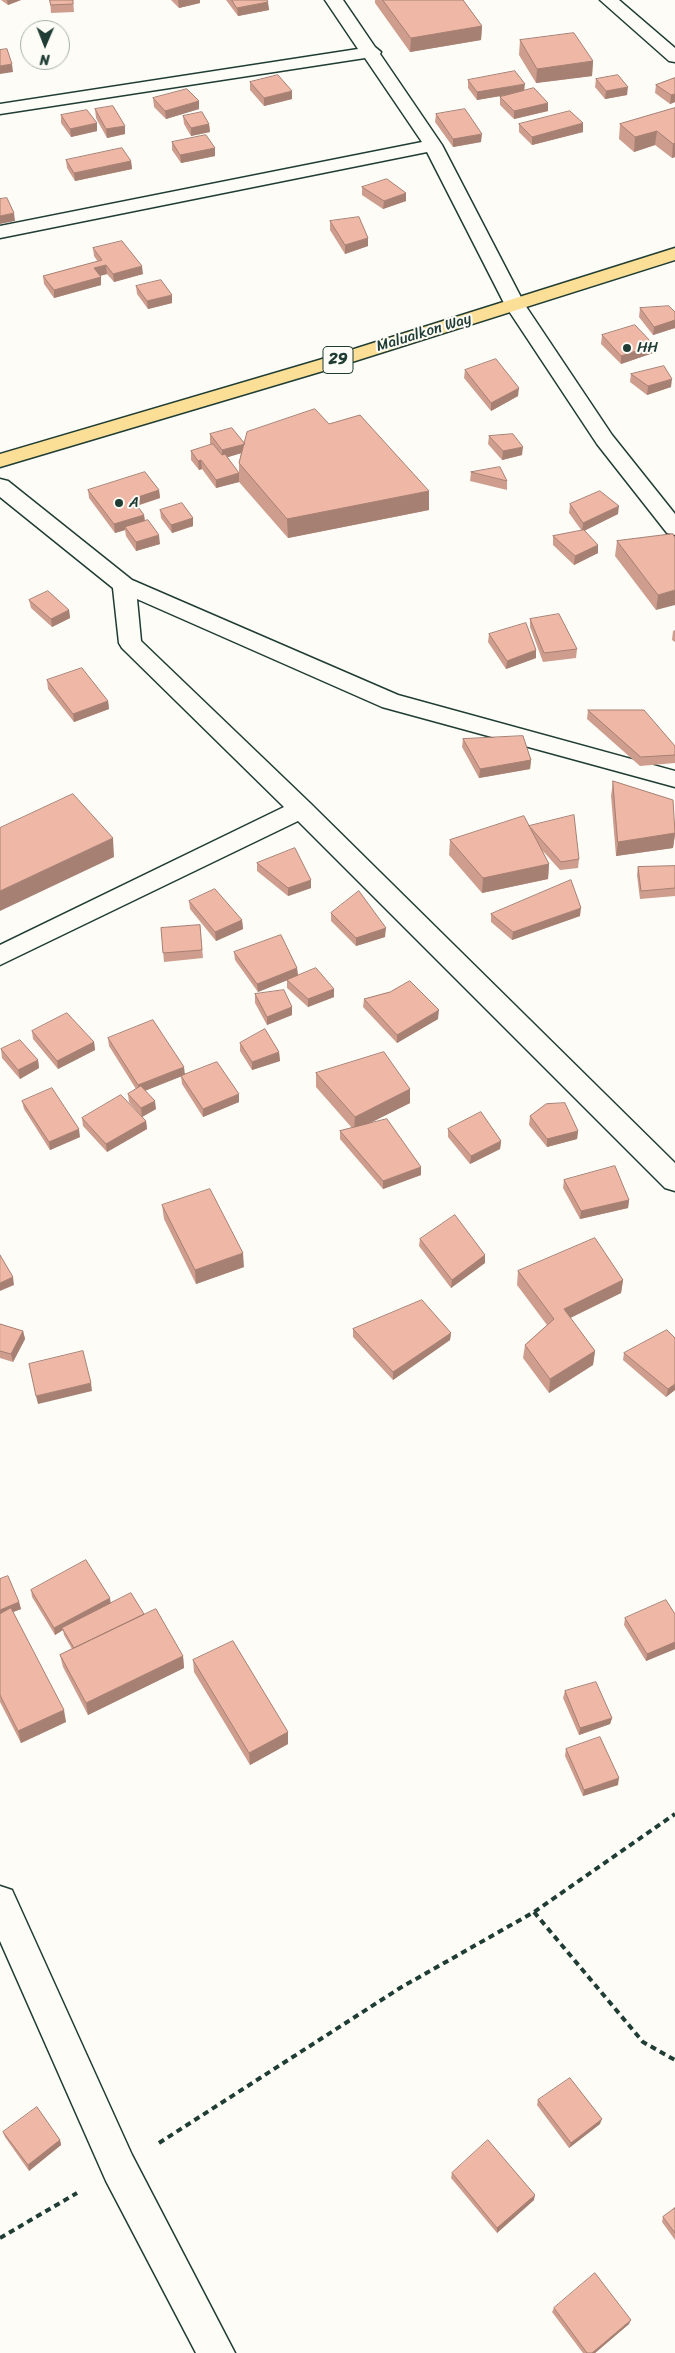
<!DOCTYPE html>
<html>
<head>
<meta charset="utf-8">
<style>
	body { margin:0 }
	#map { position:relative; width:675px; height:2353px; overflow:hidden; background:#fdfcf7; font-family:Sriracha,sans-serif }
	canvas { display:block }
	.north { position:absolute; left:20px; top:20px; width:50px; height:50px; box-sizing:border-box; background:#fdfcf7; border:1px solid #a4b0a9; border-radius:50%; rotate:181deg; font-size:14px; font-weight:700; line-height:20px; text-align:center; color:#1f3d34 }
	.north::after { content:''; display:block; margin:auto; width:18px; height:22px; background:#1f3d34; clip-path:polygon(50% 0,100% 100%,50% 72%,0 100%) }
</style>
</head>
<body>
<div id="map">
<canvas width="675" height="2353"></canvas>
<div class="north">N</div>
</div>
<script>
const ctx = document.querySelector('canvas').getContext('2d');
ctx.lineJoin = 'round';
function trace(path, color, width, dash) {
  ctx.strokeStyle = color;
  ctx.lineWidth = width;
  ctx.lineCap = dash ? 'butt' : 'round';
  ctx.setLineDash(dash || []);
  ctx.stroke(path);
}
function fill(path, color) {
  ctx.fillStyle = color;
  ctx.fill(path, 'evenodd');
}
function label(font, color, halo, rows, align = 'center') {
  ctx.font = font + ' Sriracha,sans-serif';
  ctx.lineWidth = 4;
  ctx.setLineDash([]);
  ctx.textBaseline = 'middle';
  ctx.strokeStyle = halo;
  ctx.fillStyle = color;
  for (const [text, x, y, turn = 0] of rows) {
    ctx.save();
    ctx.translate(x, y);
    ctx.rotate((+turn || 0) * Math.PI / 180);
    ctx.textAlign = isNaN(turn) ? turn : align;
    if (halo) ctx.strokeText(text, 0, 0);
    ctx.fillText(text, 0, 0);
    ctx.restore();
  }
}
const street = new Path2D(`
	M325 0H343L375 47 381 52 380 54 442 145 525 305 612 435 675 514V535L667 533 597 444 505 305 427 152 0 238V226L422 142 365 58 0 114V104L358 49Z
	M600 0H619L675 48V62L669 61Z
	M0 479 8 481 132 580 398 695 675 771V787L382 707 137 599 141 641 310 803 675 1163V1191L665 1188 298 821 0 965V945L284 807 122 648 119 643 113 588 0 497Z
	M0 1886 12 1890 132 2155 235 2353H196L106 2181 0 1941Z`);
const primary = new Path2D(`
	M675 248V260L333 368 0 467V454L319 360Z`);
trace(street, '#1f3d34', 3);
trace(primary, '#1f3d34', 3);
trace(new Path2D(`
	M534 1912 643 2042 675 2060
	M159 2143 400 1988 534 1912 675 1814
	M0 2238 77 2193`), '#1f3d34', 4, [6, 4.5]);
fill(street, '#fdfcf7');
fill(primary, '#fbdf96');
fill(new Path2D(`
	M1 0H21L8 5Z
	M50 0H73L74 12 51 13Z
	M171 0H200V3L179 8Z
	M226 0H267L269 10 238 16Z
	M375 0H463L482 26 481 40 410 52 375 3Z
	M520 40 593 61 592 76 536 83 519 55Z
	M675 78V102L670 104 655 93 656 85Z
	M596 79 627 95 605 99 595 87Z
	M468 80 524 91 548 111 514 119 500 105V97L506 95 477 100 468 88Z
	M250 82 292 99 264 106 250 90Z
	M153 98 199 101V109L166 119 154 107Z
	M675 108V157L672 158 655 145 634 152 619 139 620 124Z
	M95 109 125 134 107 138 96 118Z
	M436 114 481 142 453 147 435 122Z
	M61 115 97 131 71 137 61 123Z
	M183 116 209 124 210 132 191 136 184 124Z
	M519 124 583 132 532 145 519 132Z
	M172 142 215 148V156L181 163 172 150Z
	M66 160 131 161 132 169 75 181 67 168Z
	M362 187 406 201 383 209 362 195Z
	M330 221 368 238V246L345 254 330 230Z
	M93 248 143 274 114 282 107 274 100 276 101 277V285L54 298 44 284 43 276 98 262 94 256Z
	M136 286 172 303 148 309 137 294Z
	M640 308 675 312V328L653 335 639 317Z
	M602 335 654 345 653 353 621 364 601 344Z
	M465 370 518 396 491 411 464 378Z
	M631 374 671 387 647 395 630 382Z
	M329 424 429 491V510L288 538 239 482 216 488 202 469 199 470 191 460V451L211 445 210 443V434L244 443ZM241 453 239 463V473L227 457Z
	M489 436 522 455 502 460 488 444Z
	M471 472 507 481V490L470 481Z
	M88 490H159L160 498 137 506 144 515 145 521 160 544 136 551 126 536 125 530 115 533 89 498Z
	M570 504 618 514 585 530 598 553 574 565 553 545V536L582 531 569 513Z
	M160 510 193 518V526L172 533 161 518Z
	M673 534 656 610 615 556 617 541Z
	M29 600 69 610 70 618 52 627 31 608Z
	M530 619 577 649 576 658 543 662 530 627Z
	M675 630V642L672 640 673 631Z
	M489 634 536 658 506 669 488 642Z
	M47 680 108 701 109 709 74 722 48 689Z
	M588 710 675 746V763L640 766 587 719Z
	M463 739 531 760 530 769 479 778 462 747Z
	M613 781 675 828V836L673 848 616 856 611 796Z
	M529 826 579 859 578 868 560 870 542 850 549 864 548 879 482 893 449 855 450 840Z
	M257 863 311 888 288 896 257 871Z
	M675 866V896L640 899 637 875 638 867Z
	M189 901 242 920 243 929 216 941 190 909Z
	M331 913 385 937 356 946 331 921Z
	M491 914 580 916 512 940 491 922Z
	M200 925 203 958 164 962 161 928Z
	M234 952 297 968 298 976 334 989V997L308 1007 287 988V980L258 992 235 960Z
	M390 992 438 1019 397 1043 363 1007 364 999Z
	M255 994 292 1007V1015L267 1025 255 1003Z
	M32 1031 94 1042 95 1050 58 1069 33 1039Z
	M108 1038 185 1074 239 1102 203 1117 182 1084 181 1076 145 1091 156 1109 142 1117 129 1102 128 1094 136 1089 109 1046Z
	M240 1043 279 1052 280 1061 252 1070 240 1051Z
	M1 1049 38 1060 39 1068 20 1079 2 1058Z
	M316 1073 410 1089V1103L368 1124 421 1175 383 1189 340 1139V1131L352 1128 316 1087Z
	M22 1101 80 1137 50 1150 24 1109Z
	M530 1116 578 1131 577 1139 547 1147 529 1125Z
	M82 1118 146 1121 147 1129 107 1152 83 1126Z
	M448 1129 501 1141 500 1149 470 1164 448 1137Z
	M564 1180 629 1200 628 1208 580 1219 563 1188Z
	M162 1205 244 1267 196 1284 164 1219Z
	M420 1239 485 1255V1263L451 1288 419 1246Z
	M518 1271 623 1280 621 1293 570 1318 595 1351 593 1365 549 1393 523 1358 525 1345 547 1325 517 1285Z
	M0 1324 23 1331 25 1339 13 1362 0 1358Z
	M353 1329 451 1333 450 1340 393 1380 353 1337Z
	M624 1353 675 1390 666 1397 623 1360Z
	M0 1579 19 1602 21 1609 13 1612 66 1722 21 1743 0 1702Z
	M31 1590 110 1603 144 1614 183 1656 184 1668 88 1715 63 1667 60 1655 72 1649 64 1635 63 1630 55 1635 32 1597Z
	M675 1614V1649L646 1661 624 1625 625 1618Z
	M193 1660 288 1732V1744L250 1765 194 1672Z
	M565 1691 612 1718 610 1724 579 1735 563 1698Z
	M566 1749 618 1785 583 1796 565 1756Z
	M538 2100 600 2124 569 2148 537 2105Z
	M3 2132 60 2140 61 2145 29 2171 5 2137Z
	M452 2173 534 2200 497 2233 451 2178Z
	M675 2208V2240L662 2222 663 2217Z
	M554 2308 629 2324 595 2353H583L552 2312Z`), '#ce9d8e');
fill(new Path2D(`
	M7 0H21L8 5Z
	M178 0H200V3L179 8Z
	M268 2 269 10 238 16 237 8Z
	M482 26 481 40 410 52 411 38Z
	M593 61 592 76 536 83 537 69Z
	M12 64 13 72 0 74V66Z
	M525 84 524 92 477 100V92Z
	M628 87 627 95 605 99 606 91Z
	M292 91V99L264 106V98Z
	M675 94V102L670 104 671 95Z
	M199 101V109L166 119 165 111Z
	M548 103V111L514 119V111Z
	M97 123V131L71 137 70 129Z
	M583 123V132L532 145V137Z
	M209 124 210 132 191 136V128Z
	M125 126V134L107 138 106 129Z
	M657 131 655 145 634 152 635 137Z
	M482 134 481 142 453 147V139Z
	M675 143V157L672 158 673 144Z
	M215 148V156L181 163 180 155Z
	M131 161 132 169 75 181 74 173Z
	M406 193V201L383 209 384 201Z
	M14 213 15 221 0 224V216Z
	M368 238V246L345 254V245Z
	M106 265 107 274 95 277 94 268Z
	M142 266 143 274 114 282 113 274Z
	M101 277V285L54 298V290Z
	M172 295V303L148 309 147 301Z
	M675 320V328L653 335 654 327Z
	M654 345 653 353 621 364V356Z
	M672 379 671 387 647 395 648 386Z
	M519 388 518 396 491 411V403Z
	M245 444V452L222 459V450Z
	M523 447 522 455 502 460 503 451Z
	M201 460 202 469 199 470 198 461Z
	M239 473V482L216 488V480Z
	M159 490 160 498 132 507V499Z
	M429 491V510L288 538 287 519Z
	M619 506 618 514 582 532 583 523Z
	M144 515 145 524 125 527V530L115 533 114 524Z
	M193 518V526L172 533 171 525Z
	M159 535 160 544 136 551V542Z
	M598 545V553L574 565 575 556Z
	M675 590V605L656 610 658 595Z
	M69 610 70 618 52 627 51 619Z
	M536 650V658L506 669 507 661Z
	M108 701 109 709 74 722 73 714Z
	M531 760 530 769 479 778 480 769Z
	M675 833 673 848 616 856 618 842Z
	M113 838 114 857 0 911V891Z
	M549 864 548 879 482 893 483 878Z
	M311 880V888L288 896V888Z
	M581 908 580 916 512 940 513 932Z
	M242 920 243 929 216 941 215 932Z
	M386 928 385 937 356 946V938Z
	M297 968 298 976 258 992 257 984Z
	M334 989V997L308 1007V999Z
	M292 1007V1015L267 1025V1017Z
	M439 1010 438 1019 397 1043V1035Z
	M94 1042 95 1050 58 1069 57 1061Z
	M279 1052 280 1061 252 1070V1062Z
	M38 1060 39 1068 20 1079 18 1070Z
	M184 1067 185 1075 139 1093 138 1085Z
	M410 1089V1103L354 1131 355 1117Z
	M239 1094V1102L203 1117V1109Z
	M155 1101 156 1109 142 1117 141 1108Z
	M146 1121 147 1129 107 1152 106 1144Z
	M79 1129 80 1137 50 1150 49 1142Z
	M578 1131 577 1139 547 1147V1139Z
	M501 1141 500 1149 470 1164 471 1156Z
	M421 1167V1175L383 1189V1181Z
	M629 1200 628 1208 580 1219 581 1211Z
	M243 1253 244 1267 196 1284 195 1270Z
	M485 1255V1263L451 1288 452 1280Z
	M13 1277 14 1285 0 1291V1283Z
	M623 1280 621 1293 562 1322 564 1309Z
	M23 1331 25 1339 13 1362 11 1354Z
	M451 1333 450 1340 393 1380V1372Z
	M595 1351 593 1365 549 1393 550 1379Z
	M91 1383 92 1391 38 1404 36 1396Z
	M675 1384V1390L666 1397 668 1389Z
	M110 1598 111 1605 62 1628 63 1630 55 1635 54 1628Z
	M19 1602 21 1609 0 1617V1610Z
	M675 1642V1649L646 1661 647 1654Z
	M183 1656 184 1668 88 1715 86 1703Z
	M64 1710 66 1722 21 1743 18 1731Z
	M612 1718 610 1724 579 1735 580 1728Z
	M288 1732V1744L250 1765 249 1753Z
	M619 1778 618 1785 583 1796 584 1790Z
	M602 2119 600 2124 569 2148 571 2143Z
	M60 2140 61 2145 29 2171 28 2165Z
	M535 2195 534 2200 497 2233V2228Z
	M631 2320 629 2324 595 2353H592Z`), '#a78074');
const building = new Path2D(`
	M50 0H73V4L51 5Z
	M232 0H267L268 2 237 8Z
	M383 0H463L482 26 411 38Z
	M574 33 593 61 537 69 520 40Z
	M7 49 12 64 0 66V50Z
	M515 71 525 84 477 92 468 80Z
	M278 75 292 91 264 98 250 82Z
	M618 75 628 87 606 91 596 79Z
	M675 78V94L671 95 656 85Z
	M534 88 548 103 514 111 500 97Z
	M187 89 199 101 165 111 153 98Z
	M113 106 125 126 106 129 95 109Z
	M675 108V143L673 144 657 131 635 137 620 124Z
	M465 109 482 134 453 139 436 114Z
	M87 110 97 123 70 129 61 115Z
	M570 111 583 123 532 137 519 124Z
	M202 112 209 124 191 128 183 116Z
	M206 135 215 148 180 155 172 142Z
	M122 148 131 161 74 173 66 160Z
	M387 179 406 193 384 201 362 187Z
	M7 198 14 213 0 216V199Z
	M359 217 368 238 345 245 330 221Z
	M122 241 142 266 113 274 106 265 94 268 101 277 54 290 43 276 102 260 93 248Z
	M161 280 172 295 147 301 136 286Z
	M669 306 675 312V320L654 327 640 308Z
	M635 325 654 345 621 356 602 335Z
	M496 359 519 388 491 403 465 370Z
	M664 366 672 379 648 386 631 374Z
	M315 409 329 424 360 415 429 491 287 519 239 463 247 432Z
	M232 428 245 444 222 450 210 434Z
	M513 434 523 447 503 451 489 436Z
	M213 444 222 455 225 454 239 473 216 480 201 460 198 461 191 451Z
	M500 467 507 481 471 472Z
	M145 472 159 490 132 499 144 515 114 524 88 490Z
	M600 491 619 506 583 523 570 504Z
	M182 503 193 518 171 525 160 510Z
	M148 520 159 535 136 542 125 527Z
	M584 530 598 545 575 556 553 536Z
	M673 534 675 538V590L658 595 617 541Z
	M48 591 69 610 51 619 29 600Z
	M559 614 577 649 544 653 530 619Z
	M526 623 536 650 507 661 489 634Z
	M82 668 108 701 73 714 47 680Z
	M588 710H644L675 746V755L641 757Z
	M523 736 531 760 480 769 463 739Z
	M613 781 673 800 675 833 618 842Z
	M73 794 113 838 0 891V828Z
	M574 815 579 859 561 862 529 826Z
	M524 816 549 864 483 878 450 840Z
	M295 848 311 880 288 888 257 863Z
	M675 866V888L641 891 638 867Z
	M571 880 581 908 513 932 491 914Z
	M215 889 242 920 215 932 189 901Z
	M359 891 386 928 356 938 331 913Z
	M200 925 202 950 163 953 161 928Z
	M281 935 297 968 257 984 234 952Z
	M316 968 334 989 308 999 287 980Z
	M410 981 439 1010 397 1035 364 999 390 992Z
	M284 990 292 1007 267 1017 255 994Z
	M67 1013 94 1042 57 1061 32 1031Z
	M153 1020 184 1067 138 1085 108 1038Z
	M265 1029 279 1052 252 1062 240 1043Z
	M20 1040 38 1060 18 1070 1 1049Z
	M384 1052 410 1089 355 1117 316 1073Z
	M217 1062 239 1094 203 1109 181 1076Z
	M141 1086 155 1101 141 1108 128 1094Z
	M52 1088 79 1129 49 1142 22 1101Z
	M121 1095 146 1121 106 1144 82 1118Z
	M565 1103 578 1131 547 1139 530 1116 546 1104Z
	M481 1112 501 1141 471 1156 448 1129Z
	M387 1119 421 1167 383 1181 340 1131Z
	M615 1166 629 1200 581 1211 564 1180Z
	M210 1189 243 1253 195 1270 162 1205Z
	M455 1215 485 1255 452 1280 420 1239Z
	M595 1238 623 1280 564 1309 595 1351 550 1379 525 1345 554 1319 518 1271Z
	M0 1255 13 1277 0 1283Z
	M422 1300 451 1333 393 1372 353 1329Z
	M0 1324 23 1331 11 1354 0 1351Z
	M667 1330 675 1338V1384L668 1389 624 1353Z
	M83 1351 91 1383 36 1396 29 1364Z
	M86 1560 110 1598 54 1628 31 1590Z
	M8 1576 19 1602 0 1610V1579Z
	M131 1593 144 1614 74 1648 62 1628Z
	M666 1600 675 1614V1642L647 1654 625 1618Z
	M11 1608 64 1710 18 1731 0 1695V1614Z
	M156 1609 183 1656 86 1703 60 1655Z
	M233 1641 288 1732 249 1753 193 1660Z
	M596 1682 612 1718 580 1728 565 1691Z
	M600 1737 619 1778 584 1790 566 1749Z
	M570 2078 602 2119 571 2143 538 2100Z
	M37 2107 60 2140 28 2165 3 2132Z
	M488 2140 535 2195 497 2228 452 2173Z
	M675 2208V2233L663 2217Z
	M595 2273 631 2320 592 2353H587L554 2308Z`);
fill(building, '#efb7a5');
trace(building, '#a78074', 1);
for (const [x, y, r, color] of [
	[627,348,5,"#1f3d34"],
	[119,503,5,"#1f3d34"]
]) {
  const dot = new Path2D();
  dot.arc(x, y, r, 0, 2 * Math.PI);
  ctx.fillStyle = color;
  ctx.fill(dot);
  trace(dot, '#fdfcf7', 2);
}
label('15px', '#1f3d34', '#fdfcf7', [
	["Malualkon Way",424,333,-17]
]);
label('15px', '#1f3d34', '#fdfcf7', [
	["HH",637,348],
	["A",129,503]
], 'left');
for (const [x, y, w] of [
	[338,360,30]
]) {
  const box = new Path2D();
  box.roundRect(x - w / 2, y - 13.5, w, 27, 4);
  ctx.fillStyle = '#fdfcf7';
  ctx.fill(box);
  trace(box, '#1f3d34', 1);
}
label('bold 16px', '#1f3d34', null, [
	["29",338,360]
]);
</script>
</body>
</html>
